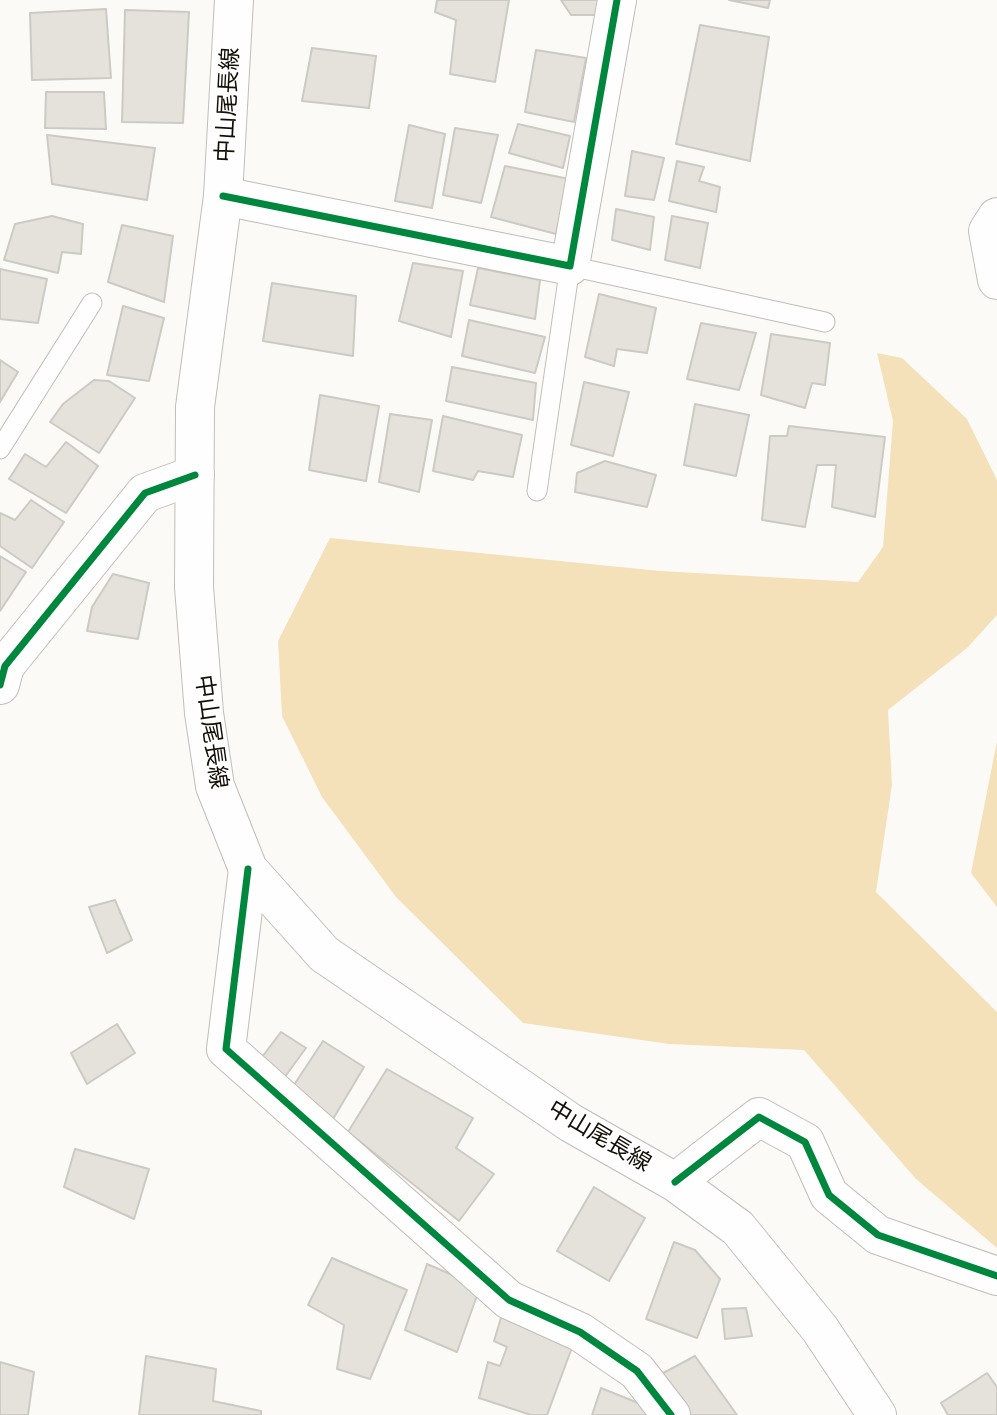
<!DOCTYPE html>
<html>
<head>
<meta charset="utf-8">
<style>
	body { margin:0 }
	canvas { display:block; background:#fcfaf7 }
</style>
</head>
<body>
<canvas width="997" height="1415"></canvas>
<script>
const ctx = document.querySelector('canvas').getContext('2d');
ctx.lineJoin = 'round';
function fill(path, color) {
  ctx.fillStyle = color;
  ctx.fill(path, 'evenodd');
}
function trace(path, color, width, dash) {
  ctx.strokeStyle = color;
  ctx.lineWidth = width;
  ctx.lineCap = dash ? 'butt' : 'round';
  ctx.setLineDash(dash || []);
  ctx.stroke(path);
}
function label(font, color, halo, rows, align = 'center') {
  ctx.font = font + ' "DM Sans","Noto Sans JP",sans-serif';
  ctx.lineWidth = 5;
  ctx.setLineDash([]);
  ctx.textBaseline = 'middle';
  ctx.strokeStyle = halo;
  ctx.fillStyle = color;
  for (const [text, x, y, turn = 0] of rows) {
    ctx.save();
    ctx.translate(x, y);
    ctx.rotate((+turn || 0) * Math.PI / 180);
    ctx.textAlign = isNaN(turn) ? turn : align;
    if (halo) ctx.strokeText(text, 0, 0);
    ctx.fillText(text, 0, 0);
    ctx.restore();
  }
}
fill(new Path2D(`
	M877 353 902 358 967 419 997 480V615L967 648 888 710 892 785 876 892 997 1012V1248L916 1179 804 1050 669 1044 523 1023 396 897 322 797 282 716 278 641 330 538 660 571 858 582 883 547 893 421Z
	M997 741V907L971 873Z`), '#f5e1b9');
const building = new Path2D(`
	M437 0H509L495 82 450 74 456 20 435 12Z
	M561 0H604V15H571Z
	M729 0H770L768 8Z
	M106 9 111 78 32 80 30 13Z
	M125 10 189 12 183 123 122 122Z
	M700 25 769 37 750 161 676 144Z
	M312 48 376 56 369 108 302 101Z
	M536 50 586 58 574 122 525 112Z
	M46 92H104L106 129 45 128Z
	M518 124 570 136 563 168 509 153Z
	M409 125 445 134 432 208 395 201Z
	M455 128 498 135 481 203 443 195Z
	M47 135 155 148 147 200 52 184Z
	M632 151 664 158 654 200 625 196Z
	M677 161 704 167 699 181 720 187 716 212 669 201Z
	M505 166 569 179 556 234 491 217Z
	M616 209 654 217 650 250 612 240Z
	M52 216 83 224 81 254 62 252 58 273 4 260 15 224Z
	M672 216 708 223 700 268 665 260Z
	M122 225 173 236 164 302 108 282Z
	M413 263 463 271 451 337 399 321Z
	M478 268 540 280 535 319 470 305Z
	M0 269 47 279 38 323 0 319Z
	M272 283 356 296 353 356 263 341Z
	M599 294 656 308 647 353 617 349 614 366 585 357Z
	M123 306 164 318 149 381 107 375Z
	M469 320 545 337 535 373 462 356Z
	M701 323 756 333 739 390 687 379Z
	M771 334 830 343 825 385 812 383 805 408 761 395Z
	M0 360 18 372 0 402Z
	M452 367 536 383 533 420 446 401Z
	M94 380 109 381 135 398 99 453 50 422 63 404Z
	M584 382 629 392 613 456 571 445Z
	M320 395 379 406 366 481 309 470Z
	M695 404 749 415 736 476 684 465Z
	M390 414 432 420 419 492 379 482Z
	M443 416 522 435 513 477 478 471 473 480 433 471Z
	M789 426 885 437 875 517 832 507 836 465H817L805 527 762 520 770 436H787Z
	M66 442 98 466 66 513 9 479 25 454 46 467Z
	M605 461 656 475 647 507 575 492 577 473Z
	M31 500 64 522 32 568 0 546V513L15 520Z
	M0 556 26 572 0 611Z
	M113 574 149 583 138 639 87 631 92 607Z
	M115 900 132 940 107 953 89 907Z
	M117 1024 135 1053 87 1084 71 1053Z
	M281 1032 306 1048 284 1078 259 1061Z
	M323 1041 364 1067 333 1119 290 1091Z
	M387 1069 473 1118 456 1148 494 1174 459 1221 348 1132Z
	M75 1149 149 1169 134 1219 64 1187Z
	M594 1187 645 1218 609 1281 557 1251Z
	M674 1242 695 1250 720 1279 697 1338 646 1319Z
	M332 1258 407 1290 370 1379 337 1369 344 1325 308 1305Z
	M427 1264 480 1287 457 1352 405 1330Z
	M746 1308 752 1336 725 1339 722 1309Z
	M503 1311 574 1342 547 1415H531L479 1398 488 1362 500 1366 507 1347 494 1341Z
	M146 1356 216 1369 213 1401 261 1411V1415H139Z
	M695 1356 737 1415H683L656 1377Z
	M0 1362 34 1372 28 1415H0Z
	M987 1373 997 1387V1415H948L941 1403Z
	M601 1388 653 1409 651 1415H592Z`);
fill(building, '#e5e2dc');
trace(building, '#cdcac4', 2);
const lane = new Path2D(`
	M0 449 92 303
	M537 491 570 266 825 322`);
const street = new Path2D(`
	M223 196 570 266 617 0
	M997 217 988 231 997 280
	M0 685 5 666 145 493 195 475
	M248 869 226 1049 509 1300 580 1332 637 1371 671 1415
	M675 1182 759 1117 805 1142 829 1195 878 1235 997 1276`);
const secondary = new Path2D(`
	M234 0 223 196 195 407 194 587 204 713 215 786 248 869 324 954 571 1123 675 1182 738 1228 820 1329 877 1415`);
trace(lane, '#c1beb8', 21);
trace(street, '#c1beb8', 40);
trace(secondary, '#c1beb8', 40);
trace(lane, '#fffefe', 19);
trace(street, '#fffefe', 38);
trace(secondary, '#fffefe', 38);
trace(new Path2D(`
	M223 196 570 266 617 0
	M0 685 5 666 145 493 195 475
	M248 869 226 1049 509 1300 580 1332 637 1371 671 1415
	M675 1182 759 1117 805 1142 829 1195 878 1235 997 1276`), '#00873e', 7);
label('23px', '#130f07', '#fff', [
	["中山尾長線",229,105,-87],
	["中山尾長線",210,732,82],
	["中山尾長線",599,1137,31]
]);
</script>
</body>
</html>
